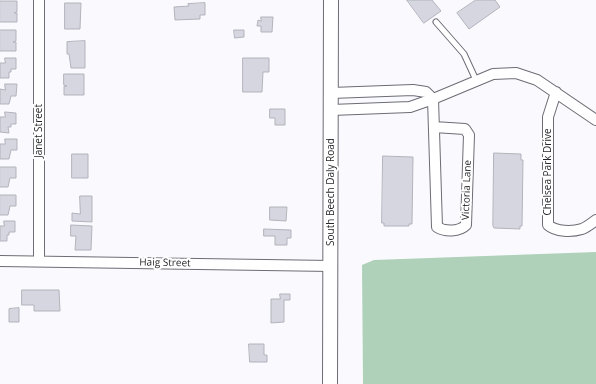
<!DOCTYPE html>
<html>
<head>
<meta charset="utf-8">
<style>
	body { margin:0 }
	canvas { display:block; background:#fafafe }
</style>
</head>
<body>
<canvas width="596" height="384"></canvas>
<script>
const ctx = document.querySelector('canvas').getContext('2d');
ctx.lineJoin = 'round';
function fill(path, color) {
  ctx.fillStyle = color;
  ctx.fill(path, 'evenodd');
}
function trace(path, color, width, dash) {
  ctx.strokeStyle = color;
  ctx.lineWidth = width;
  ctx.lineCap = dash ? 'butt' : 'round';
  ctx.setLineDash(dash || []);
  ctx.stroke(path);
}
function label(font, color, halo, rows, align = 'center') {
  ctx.font = font + ' "Open Sans",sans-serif';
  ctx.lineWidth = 4;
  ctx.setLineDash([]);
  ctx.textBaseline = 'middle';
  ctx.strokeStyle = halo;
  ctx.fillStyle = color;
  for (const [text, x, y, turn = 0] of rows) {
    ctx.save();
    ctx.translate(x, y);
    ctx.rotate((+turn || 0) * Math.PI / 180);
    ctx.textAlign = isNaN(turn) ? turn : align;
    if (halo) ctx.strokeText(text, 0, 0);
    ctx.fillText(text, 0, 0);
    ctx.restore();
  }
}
fill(new Path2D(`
	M596 252V384H363L362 265 374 260Z`), '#afd1b9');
const building = new Path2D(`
	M407 0H432L441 11 424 23Z
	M476 0H495L500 7 469 29 457 13Z
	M0 1H17V12L14 13H17V22H0Z
	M65 3H81L80 29H65Z
	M205 3V15H200V19L175 20 174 7 189 6 188 4Z
	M261 17H273L272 32H261V26H257L258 20 261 21Z
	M0 30H16V41L13 42H16V51H0Z
	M234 30H244V37L235 38Z
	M85 41V68H71L69 54H67V42Z
	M5 58H16V69H11V72H9V78H0V63H5Z
	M243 58H269V72H263L262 92H243Z
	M64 74H84V95H64V86H67L64 85Z
	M5 84H17L16 96H11L9 104H0V89L5 90Z
	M270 109H285V125H275V118H270Z
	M5 112 16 113V124H11V127H8L9 133 0 132V117H5Z
	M5 139H17V150H11L9 159H0V144H5Z
	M494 153 521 154V160H523L522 226H520V229L494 228 493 226Z
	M72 154H88V178H72Z
	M383 156 413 157 412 224H409V226H384V223H382Z
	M0 167H16V178H10L8 187H0Z
	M0 195H16V206H10L8 215H0Z
	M80 196H92V222L72 221V213L80 214Z
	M270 207H287L286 221 270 220Z
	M4 221H15V232H9V235H7V241H0V226H4Z
	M71 225 92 226 91 250H75L76 236H71Z
	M264 229 291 230V238H287V245H275V236H264Z
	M22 290H59L60 311H34V305H22Z
	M280 294H290V300H284V322L271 323V299H280Z
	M19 308V322H9V309Z
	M249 344H264V355H267V362H250Z`);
fill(building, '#d5d6df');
trace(building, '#b2b3bc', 1);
const lane = new Path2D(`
	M436 22 464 54 476 80`);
const street = new Path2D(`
	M556 92 548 117V225C556 232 572 232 582 229 587 227 592 223 596 220
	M331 110 410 107 433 99 426 92 413 90 331 93
	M434 127 465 129 469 135 466 225C459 232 445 232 437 227L433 99 493 74 516 73 537 80 596 120
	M0 261 331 266
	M39 261V0`);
const secondary = new Path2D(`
	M330 384 331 0`);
trace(lane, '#6c6d75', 7);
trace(street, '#6c6d75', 12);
trace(secondary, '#6c6d75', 16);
trace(lane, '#fff', 5);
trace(street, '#fff', 10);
trace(secondary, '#fff', 14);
label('10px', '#26272a', '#fff', [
	["Janet Street",39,131,-90],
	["Chelsea Park Drive",548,172,-90],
	["Victoria Lane",467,190,-88],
	["South Beech Daly Road",331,192,-90],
	["Haig Street",165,263,1]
]);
</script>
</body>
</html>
